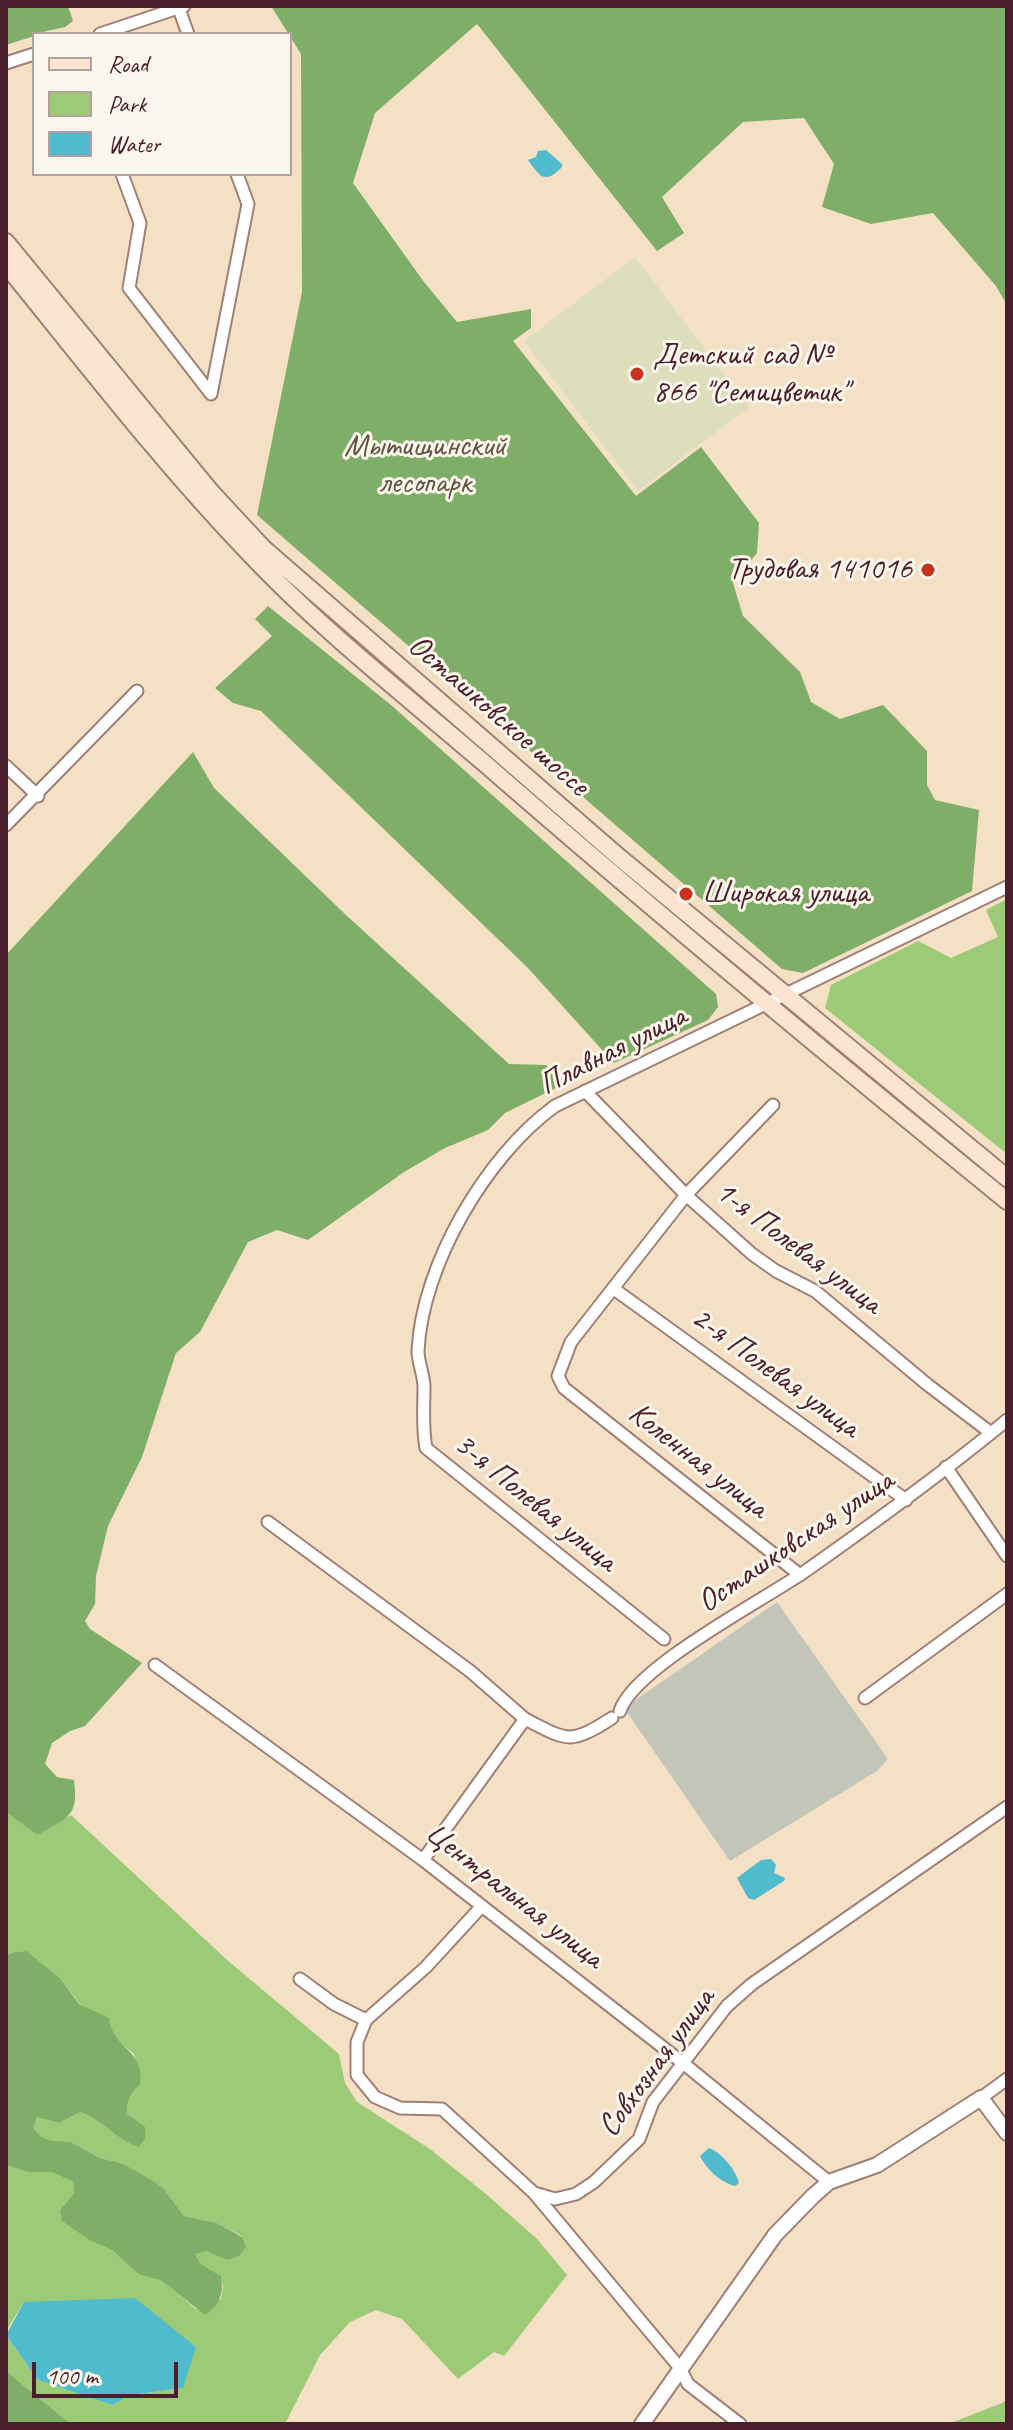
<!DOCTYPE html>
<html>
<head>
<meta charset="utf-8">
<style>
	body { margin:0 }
	#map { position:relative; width:1013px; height:2430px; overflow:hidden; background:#f4e0c4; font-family:Caveat,sans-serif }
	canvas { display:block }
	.frame { position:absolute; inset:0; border:8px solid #4a1f2b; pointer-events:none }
	.legend { position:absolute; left:32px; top:32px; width:260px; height:144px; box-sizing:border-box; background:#fbf7ec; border:2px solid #b4a19f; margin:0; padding:10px 14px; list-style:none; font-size:24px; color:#4a1f2b }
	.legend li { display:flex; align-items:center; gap:16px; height:40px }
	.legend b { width:40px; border:2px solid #b4a19f }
	.scale { position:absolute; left:32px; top:2362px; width:146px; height:36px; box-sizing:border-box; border:4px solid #4a1f2b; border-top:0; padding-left:10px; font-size:24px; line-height:28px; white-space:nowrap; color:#4a1f2b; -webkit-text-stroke:6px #fbf7ec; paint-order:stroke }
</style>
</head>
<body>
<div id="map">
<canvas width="1013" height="2430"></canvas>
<div class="frame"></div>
<ul class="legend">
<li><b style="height:10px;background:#fde4d1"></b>Road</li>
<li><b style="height:22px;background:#9dca77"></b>Park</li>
<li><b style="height:22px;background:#50bbcc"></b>Water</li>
</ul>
<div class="scale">100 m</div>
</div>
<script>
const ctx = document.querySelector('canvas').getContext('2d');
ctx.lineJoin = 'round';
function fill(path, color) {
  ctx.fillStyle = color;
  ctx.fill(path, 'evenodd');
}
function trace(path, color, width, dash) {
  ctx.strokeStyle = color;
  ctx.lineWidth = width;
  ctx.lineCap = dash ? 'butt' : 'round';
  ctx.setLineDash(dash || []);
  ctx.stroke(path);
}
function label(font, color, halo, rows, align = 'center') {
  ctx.font = font + ' Caveat,sans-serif';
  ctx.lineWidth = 6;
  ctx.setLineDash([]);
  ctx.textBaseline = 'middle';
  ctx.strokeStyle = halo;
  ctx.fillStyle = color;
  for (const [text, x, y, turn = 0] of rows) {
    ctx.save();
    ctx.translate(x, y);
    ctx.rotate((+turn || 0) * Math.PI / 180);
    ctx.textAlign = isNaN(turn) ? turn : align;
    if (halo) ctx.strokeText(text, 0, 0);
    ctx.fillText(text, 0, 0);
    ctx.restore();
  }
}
fill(new Path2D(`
	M635 257 749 407 638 491 524 341Z`), '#dcdebc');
fill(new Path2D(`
	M777 1602 888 1759 877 1771 730 1861 624 1708Z`), '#c2c6b9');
fill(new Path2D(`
	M1007 899V1154L825 1008 831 985 918 941 951 958 998 937 986 910Z
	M6 1812 38 1834 71 1815 226 1959 339 2054 345 2083 357 2102 430 2149 486 2194 537 2239 567 2275 504 2356 494 2352 458 2379 402 2319 376 2310 350 2322 320 2355 286 2422 288 2424H71L6 2371V2335L38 2380 112 2405 130 2395 183 2388 24 2302 6 2331V2165L27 2172H52L73 2182 74 2193 60 2210 91 2241 112 2250 138 2274 161 2279 196 2309 221 2299 223 2288 221 2276 201 2264 195 2254 206 2250 228 2260 242 2236 217 2223 184 2216 164 2189 155 2182 124 2164 100 2158 71 2142 49 2140 39 2136 32 2128 37 2117 59 2123 80 2112 101 2120 108 2129 127 2114C127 2101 130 2094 140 2085L134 2054 115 2039 110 2030 89 2010 79 2003 60 1978 25 1951 14 1952 6 1956Z
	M1007 2400V2424H948L1002 2403Z`), '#9dca77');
fill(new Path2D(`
	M6 6H68L73 21 65 27 34 34V36L6 45Z
	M271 6H1007V305L996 286 933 213 871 224 822 207 834 164 804 118 743 122 662 197 684 233 657 251 477 24 375 113 353 183 424 282 457 322 531 309V328L513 341 636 496 701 447 759 523 757 553 733 583 743 616 800 672 811 702 840 719 883 705 927 751V785L935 800 979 810 972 891 803 973 782 969 257 515 302 292 301 54Z
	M268 606 391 705 716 994 718 1007 708 1020 614 1063 527 967 261 711 233 703 215 688 272 636 255 619Z
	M193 752 214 788 346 915 509 1064 546 1065 566 1083 505 1113 488 1130 445 1148 404 1172 308 1240 277 1230 248 1242 200 1332 176 1353 142 1457 108 1526 96 1576 95 1604 85 1621 90 1629 142 1663 85 1726 70 1731 52 1743 45 1764 57 1777 74 1780C79 1818 67 1817 38 1835L6 1812V955Z
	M26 1951 60 1978 79 2004 109 2018C113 2051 145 2048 140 2085 130 2094 127 2100 127 2114L145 2127V2138L139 2147C116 2140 103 2119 80 2112L59 2123 37 2117 33 2128 40 2136 49 2140 71 2142 100 2158 124 2164 155 2182 164 2189 184 2216 217 2223 242 2237 246 2247 239 2256 227 2260 206 2251 195 2254 201 2264 221 2276C224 2294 220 2305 205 2315L161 2280 138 2274 112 2250 91 2241 62 2221 60 2210 74 2193 73 2182 52 2172H27L6 2165V1956L14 1952Z
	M6 2371 71 2424H6Z`), '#7eae68');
fill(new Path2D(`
	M546 150 562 164V167C544 186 539 175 528 160L536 157 538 151Z
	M771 1859 776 1865 774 1873 785 1878 784 1881 754 1900 748 1898 737 1878 761 1860Z
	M709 2148C721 2152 736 2170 739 2183L735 2186C720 2182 707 2170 700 2156Z
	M135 2298 196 2347 183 2388 130 2395 112 2405 38 2380 6 2335 24 2302Z`), '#50bbcc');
const minor = new Path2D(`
	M179 9 188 34
	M100 34 184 6
	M6 63 34 54
	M122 174 140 223 129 288 211 394 248 204 237 174
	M6 766 38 796
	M6 825 137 691
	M585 1091 686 1195 752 1254 776 1271 815 1291 928 1385 991 1433
	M773 1105 686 1195 571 1342 558 1376 564 1388 800 1575
	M614 1289 906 1500
	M946 1467 1007 1556
	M268 1522 470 1671 525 1719
	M664 1639 426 1448C422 1427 424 1408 424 1387 424 1375 418 1363 418 1351 422 1265 486 1156 555 1106L1007 887
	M155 1665 423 1860 683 2063 829 2182
	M865 1698 1007 1594
	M620 1711C634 1667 766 1599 807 1570 875 1522 943 1473 1007 1420
	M423 1860 525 1719C568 1741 570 1745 612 1718
	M300 1979 334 2004 366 2020 426 1967 481 1907
	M366 2020 357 2042V2075L375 2097 400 2108 442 2109 534 2193 555 2199 576 2194 594 2182 639 2139 653 2102 727 2006 752 1984 1007 1807
	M981 2098 1007 2079
	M534 2193 680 2368 688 2384 740 2424`);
const tertiary = new Path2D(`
	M642 2424 775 2235 813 2196 829 2182 877 2165 981 2098 1007 2133`);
const secondary = new Path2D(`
	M6 242 211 492 263 548 620 858 1007 1178
	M6 265C86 363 163 464 251 555 322 630 405 695 483 762 655 912 830 1057 1007 1201`);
trace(minor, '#9f8078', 15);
trace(tertiary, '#9f8078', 18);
trace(secondary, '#9f8078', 20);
trace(minor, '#fff', 11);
trace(tertiary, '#fff', 14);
trace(secondary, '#fde4d1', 16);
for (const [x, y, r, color] of [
	[637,374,8,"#c8321e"],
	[928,570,8,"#c8321e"],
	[686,894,8,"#c8321e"]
]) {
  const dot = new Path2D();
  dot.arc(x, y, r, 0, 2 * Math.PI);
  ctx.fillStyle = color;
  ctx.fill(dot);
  trace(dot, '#fbf7ec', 3);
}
label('32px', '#4a1f2b', '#fbf7ec', [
	["Детский сад №",653,356],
	["866 \"Семицветик\"",653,393],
	["Трудовая 141016",912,570,"right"],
	["Широкая улица",702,894]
], 'left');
label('32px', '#635242', '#fbf7ec', [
	["Мытищинский",425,447],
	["лесопарк",425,484]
]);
label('32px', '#4a1f2b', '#fbf7ec', [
	["Осташковское шоссе",498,716,41],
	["Плавная улица",613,1051,-27],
	["1-я Полевая улица",798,1248,37],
	["2-я Полевая улица",775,1373,36],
	["Коленная улица",698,1461,38],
	["3-я Полевая улица",535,1503,39],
	["Осташковская улица",796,1542,-34],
	["Центральная улица",514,1896,38],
	["Совхозная улица",657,2063,-54]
]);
</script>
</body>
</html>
